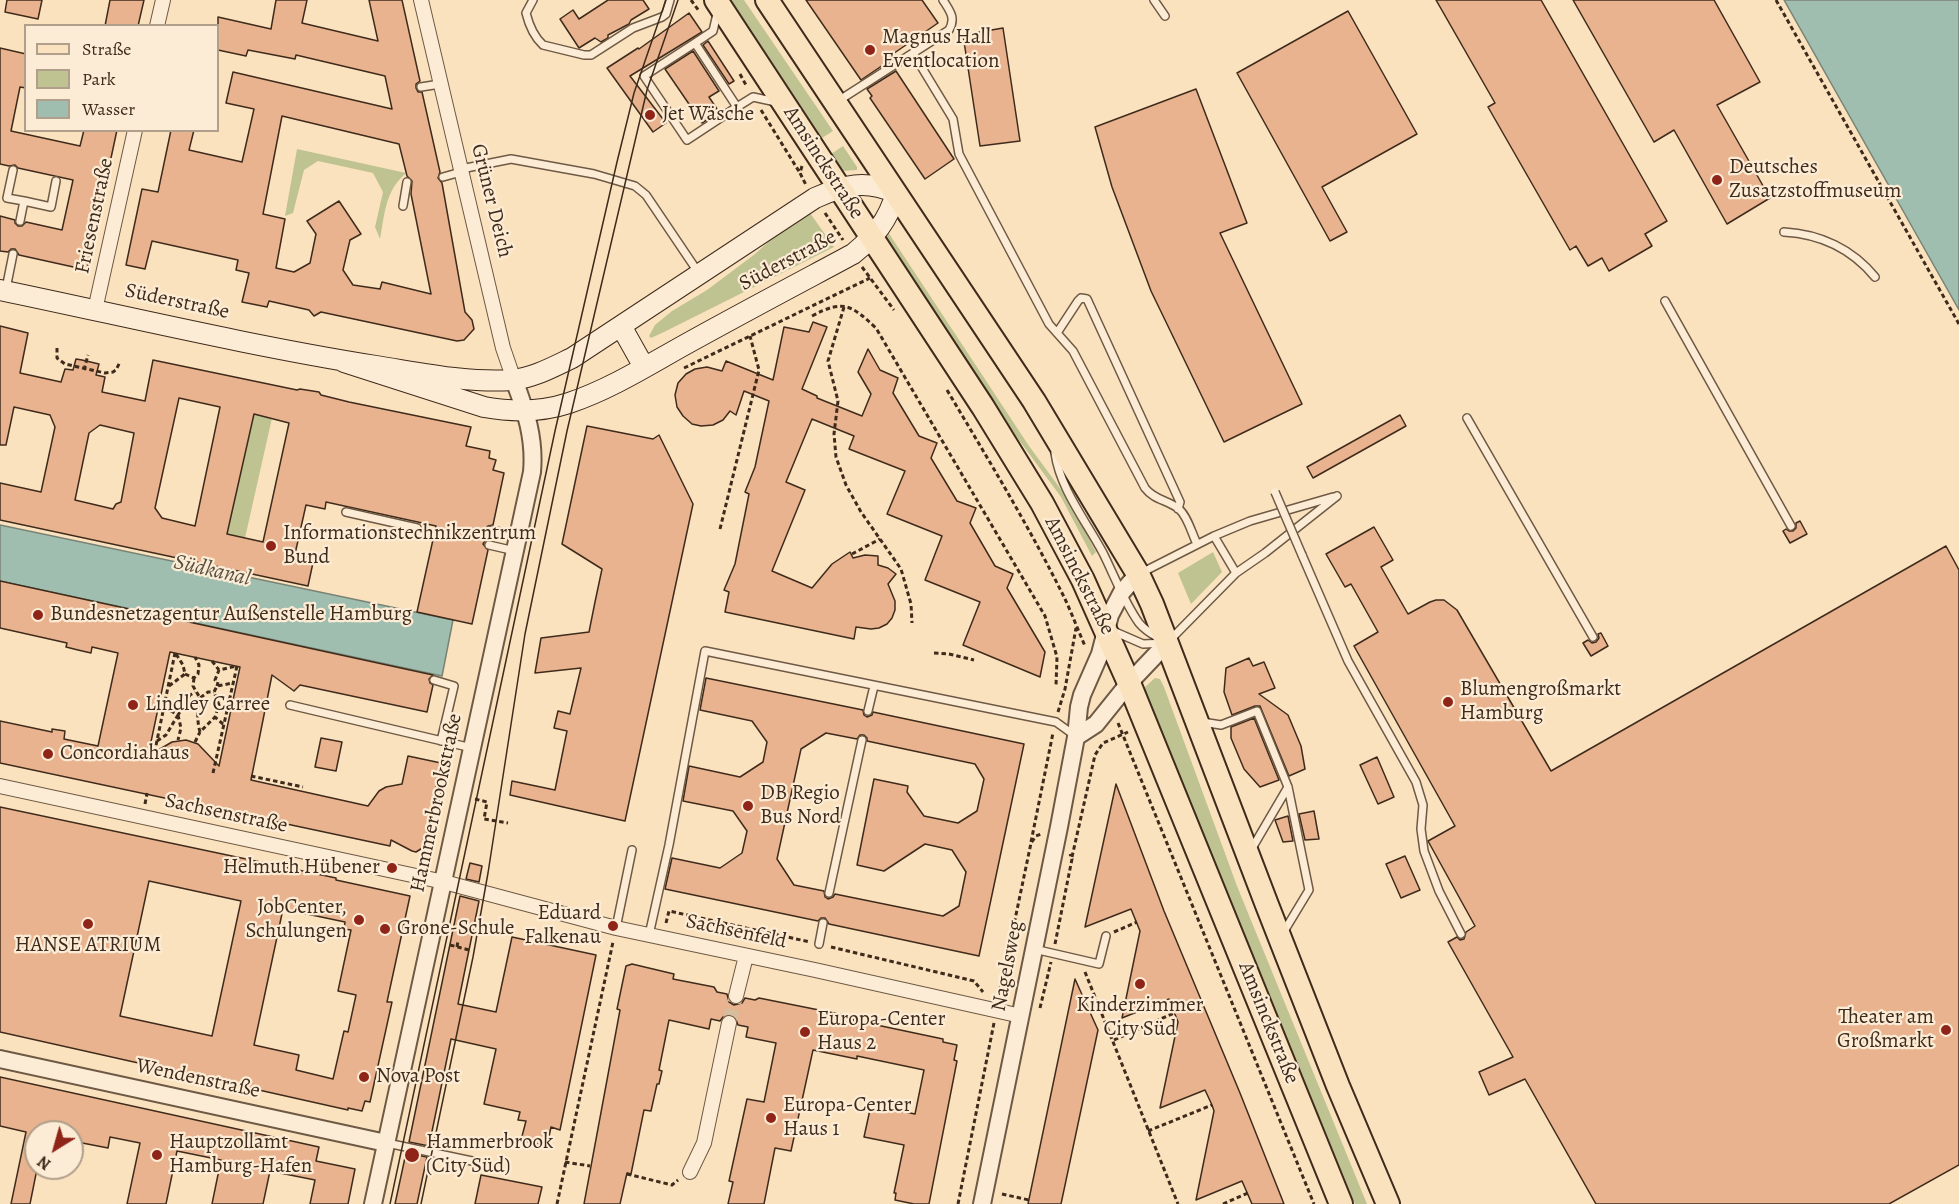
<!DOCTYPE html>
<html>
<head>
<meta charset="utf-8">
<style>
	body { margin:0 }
	#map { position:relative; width:1959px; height:1204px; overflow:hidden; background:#fbe2bf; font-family:Alegreya,serif }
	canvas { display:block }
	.legend { position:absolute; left:24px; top:24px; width:195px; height:108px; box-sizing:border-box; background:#fcecd5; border:2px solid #b09f8b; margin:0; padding:8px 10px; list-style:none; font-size:18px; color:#3f2b1b }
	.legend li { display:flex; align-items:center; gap:12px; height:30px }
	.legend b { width:30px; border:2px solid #b09f8b }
	.north { position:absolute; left:24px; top:1120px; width:60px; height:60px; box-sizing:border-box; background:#fcecd5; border:2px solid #b09f8b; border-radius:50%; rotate:217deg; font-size:16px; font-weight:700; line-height:24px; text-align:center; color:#3f2b1b }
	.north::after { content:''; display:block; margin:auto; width:21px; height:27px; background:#8f2418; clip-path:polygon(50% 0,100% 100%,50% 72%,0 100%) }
</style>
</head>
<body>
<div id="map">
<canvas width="1959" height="1204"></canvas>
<ul class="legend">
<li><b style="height:8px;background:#fbe2bf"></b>Straße</li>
<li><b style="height:16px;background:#bfc391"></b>Park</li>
<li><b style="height:16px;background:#9fbeb0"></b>Wasser</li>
</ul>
<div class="north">N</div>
</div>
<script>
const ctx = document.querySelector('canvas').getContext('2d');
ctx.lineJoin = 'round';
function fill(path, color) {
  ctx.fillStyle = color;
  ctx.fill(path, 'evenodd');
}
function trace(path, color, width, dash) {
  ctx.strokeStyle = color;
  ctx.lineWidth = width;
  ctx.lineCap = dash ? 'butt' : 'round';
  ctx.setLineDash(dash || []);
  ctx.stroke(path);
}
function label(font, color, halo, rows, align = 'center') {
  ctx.font = font + ' Alegreya,serif';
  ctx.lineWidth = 4.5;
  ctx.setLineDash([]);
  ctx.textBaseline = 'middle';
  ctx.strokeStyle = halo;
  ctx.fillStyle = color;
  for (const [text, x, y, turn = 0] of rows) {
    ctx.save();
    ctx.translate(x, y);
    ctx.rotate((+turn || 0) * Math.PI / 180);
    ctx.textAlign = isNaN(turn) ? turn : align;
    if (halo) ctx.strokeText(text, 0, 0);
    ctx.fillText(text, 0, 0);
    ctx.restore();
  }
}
fill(new Path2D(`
	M731 0H744L833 131 822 138Z
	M843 146 857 167V170L843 171 831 154Z
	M297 149 406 173C385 191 385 213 380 239L375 227 383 192 373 173 318 161 304 170 293 213 285 216Z
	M810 213 834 247 664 332 651 338 649 336 655 325 672 311 707 290 755 254 777 234Z
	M888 232 1029 446 1065 495 1096 552 1092 556 1061 497 1016 436 885 236Z
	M254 414 272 418 245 538 227 534Z
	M1213 552 1222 572 1191 604 1178 573Z
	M1155 678 1160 679 1164 687 1237 886 1367 1204H1355L1154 714 1145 692V687Z`), '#bfc391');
const water = new Path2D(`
	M1784 0H1959V310Z
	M0 525 453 620 442 676 0 581Z`);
fill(water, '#9fbeb0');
trace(water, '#798374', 1.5);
const building = new Path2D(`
	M7 0H42L38 19 5 12Z
	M110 0H144L138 26H105Z
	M276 0H307L302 23 378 41 369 0H402L420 81 416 84V88L418 92H422L440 172 438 178 442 183 465 312 472 320 474 329 464 340 457 341 321 312 314 316 309 310 269 301 267 307 242 302 249 273 236 270 238 260 152 241 145 269 126 265 142 189 158 192 171 130H194L189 150 242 162 254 109 226 103 233 72 392 109 385 76 296 55 295 59 248 50 246 56 218 50V17L271 29ZM282 116 399 144 407 176 412 181 411 194 431 294 382 282 380 289 353 285 343 270 350 240 361 234 339 201 307 221 316 234 310 263 294 272 276 268 285 219 263 214Z
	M608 0H643L649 9 631 20 629 24 608 35V38L601 42 595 38 579 48 560 19 573 10 579 19Z
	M806 0H922L938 23 887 58 889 61 861 80Z
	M1436 0H1541L1667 221 1645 234 1652 246 1609 271 1602 258 1588 266 1576 246 1570 250 1488 107 1495 103Z
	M1573 0H1714L1760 82 1717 105 1770 198 1727 224 1674 130 1654 142Z
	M1348 11 1417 134 1322 187 1347 232 1330 241 1237 73Z
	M689 13 702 32 630 76 666 123 653 132 607 68 638 48 639 49Z
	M1003 28 1020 141 980 146 963 35Z
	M708 41 734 81 729 84 703 45Z
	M0 48 26 54V88L20 87 11 131 80 146 84 130H117L87 270 19 255 15 249H11L8 252 0 251V216L15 220V223L18 226H22L26 222 62 230 73 180 18 168 15 165 9 166 0 164Z
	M693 51 719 91 709 97 719 112 702 123 665 69Z
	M896 71 954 159 925 179 870 98 872 96 867 89Z
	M1196 89 1247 223 1220 233 1302 404 1224 442 1151 291 1112 187 1095 127Z
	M813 322 827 327 802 389 817 396V398L862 416 871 394 858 372 868 349 880 370 898 378 893 393 919 436 937 443 931 458 957 501 976 508 970 523 995 566 1013 574 1007 588 1045 652 1040 677 963 645 980 602 925 580 942 536 887 514 905 471 849 449 854 436 812 419 786 482 805 490 772 571 812 588 832 564 850 552 853 558 865 555 878 556V565L888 568 896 574 888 584 895 601V610L892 618 887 624 879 628 871 629 856 627 854 639 725 612 729 592 724 590 735 564 749 494 745 492 755 467 769 401 744 391 736 415 730 411 723 420 713 425 701 426 692 424 683 416 677 407 675 395 678 383 686 374 695 369 707 367 722 371 726 361 773 380 784 327 809 332Z
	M0 326 28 333 20 373 61 382 65 369 73 370 76 359 82 360 99 364 96 375 105 377 102 392 145 401 153 360 297 390 300 389 319 392 321 395 349 402 471 427 466 446 490 451 489 458 496 460 493 470 504 473 493 525 488 526 486 529 488 534 491 536 490 539 485 541 483 544 488 550 472 624 417 612 436 526 326 502 325 509 306 505 295 554 314 558 308 586 0 520V483L41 492 55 427 50 415 14 407 6 445H0ZM179 398 220 407 195 526 162 518 155 508ZM254 414 289 423 263 542 227 534ZM100 425 134 433 121 502 116 504 113 509 75 500 89 433Z
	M1400 415 1406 426 1313 478 1307 467Z
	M587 426 653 439 659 435 693 504 625 821 510 795 512 781 555 790 567 731 554 728 558 711 570 714 581 668 535 673 541 638 589 632 595 602 602 569 562 544Z
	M1800 521 1807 534 1790 543 1783 531 1786 529 1789 531H1793L1796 528V523Z
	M1374 527 1393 560 1381 567 1408 614 1430 602 1436 600H1444L1457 610 1551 771 1946 546 1959 570V1165L1889 1204H1596L1525 1079 1489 1095 1479 1072 1513 1057 1448 942 1457 937 1460 940 1464 939 1466 932 1475 926 1428 841 1455 826 1354 646 1378 632 1351 584 1345 587 1326 554Z
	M0 581 433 675 429 679 430 683 433 685 427 712 300 685 294 691 272 675 251 780 368 806 379 791 386 787 402 784 408 756 441 763 424 847 416 852 412 851 391 840 390 846 0 763V721L52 732V729L65 731 64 739 98 746 118 653 92 647 91 653 78 650 66 647 67 643 0 628ZM170 652 240 667 219 766 198 744 186 740 172 742 148 756Z
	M1601 633 1608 646 1591 656 1583 643 1588 640 1592 643 1596 642 1599 638 1598 634Z
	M1249 658 1253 666 1264 662 1275 688 1259 694 1288 715 1301 746 1305 769 1289 776 1260 706H1255L1232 715 1224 692 1226 668Z
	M706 678 863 710 864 715 867 717 872 715 873 712 1024 744 979 956 829 924 825 918H821L818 921 665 889 672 858 720 868 742 853 747 831 733 811 683 801 689 766 740 777 763 762 767 742 752 721 700 710ZM826 733 857 739 860 735H864L867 738V741L975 764 984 779 977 811 958 823 924 816 907 792 908 786 874 779 857 865 884 871 925 844 952 850 966 872 959 906 943 916 835 894 833 897 828 899 825 897 824 891 794 885 777 859 801 749Z
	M1254 718 1279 780 1260 787 1244 769 1231 738V727Z
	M321 738 342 742 336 771 315 767Z
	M1377 757 1394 797 1378 804 1360 765Z
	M1116 784 1164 911 1240 1093 1284 1204H1252L1242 1181 1196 1200 1214 1111 1212 1105 1205 1090 1160 1108 1178 1022 1169 999 1122 1018 1140 931 1131 909 1085 927Z
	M0 807 336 878V880L410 896 387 1002H392L370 1102 365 1101 362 1111 348 1108V1110L0 1032ZM149 881 241 901 212 1036 120 1016ZM283 909 345 922 344 929 351 930 338 991 356 995 348 1032 344 1031 333 1079 296 1070 299 1055 254 1045Z
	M1314 811 1319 839 1305 840 1299 814Z
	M1288 816 1293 841 1283 842 1275 820Z
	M1405 856 1420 890 1401 898 1386 864Z
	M470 863 482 866 479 882 466 879Z
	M460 896 479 901 458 1004 496 1012 512 937 596 955 560 1130 551 1127 547 1146 521 1140 526 1121 518 1120 520 1112 484 1104 496 1049 451 1039 429 1146 409 1142Z
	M632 964 674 974 673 979 714 987 717 992 727 994 729 1002 734 1005 742 1003 745 998 755 1000 759 998 854 1017 853 1020 943 1039V1042L957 1045 954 1060 957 1061 929 1204H914L895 1200 896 1193H894L904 1145 864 1137 871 1105 915 1114 924 1070 857 1056V1059L813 1050 791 1151 775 1148 764 1204H728L733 1182 729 1181 747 1099 764 1102 776 1043 746 1037 748 1027 738 1025 735 1017 730 1014 723 1017 720 1021 711 1019 709 1029 669 1020 659 1070 662 1071 659 1084H657L651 1111 644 1110 631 1174 627 1173 620 1204H584L620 1010 617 1009 626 966Z
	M1075 979 1098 1030 1061 1204H1028Z
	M0 1077 319 1147 316 1161 355 1169 348 1204H310L315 1180 270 1171 263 1204H212L221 1160 177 1151 166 1204H127L140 1143 110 1137 108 1148 72 1141V1132H36V1174L30 1204H11L26 1132 0 1126Z
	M406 1153 427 1157 417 1204H395Z
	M481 1175 542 1187 538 1204H475Z`);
fill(building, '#e8b38e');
trace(building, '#3f2b1b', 1.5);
trace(new Path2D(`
	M729 1023 736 996`), '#d5bd9e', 14, [14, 7]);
const service = new Path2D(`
	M533 0 526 13C529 25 533 36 543 45L584 55H591L633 28 662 17 666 14 670 0
	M1154 0 1165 16
	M717 14 713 31 695 43 737 107 753 97 776 102
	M695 43 644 76 687 140 737 107
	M913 53 953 119 959 154 1049 324 1073 351 1145 488C1154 500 1168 500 1179 509 1188 517 1192 534 1197 544
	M421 87 440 84
	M838 101 949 30C956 18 950 11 943 0
	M461 169 511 159 594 174 635 186 646 195 698 272
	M13 170 7 198 24 201
	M443 177 461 172
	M403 206 407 182
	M20 221 24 201 51 207 56 181
	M1784 232C1820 234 1852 249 1875 277
	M6 289 13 254
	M1665 301 1791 526
	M1057 333 1078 301 1081 298 1087 299 1180 502 1178 509
	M1467 418 1593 637
	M1055 453C1060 489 1086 521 1103 553 1114 575 1124 602 1139 623 1144 629 1150 633 1157 637
	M346 512 417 528
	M492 530 518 536
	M1214 536 1236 573
	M489 545 515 551
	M1302 555 1348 661 1416 782 1423 805 1421 829 1424 851 1439 891 1461 934
	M1141 573 1214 536 1250 521 1333 497
	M1113 631 1143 644 1167 643 1236 573 1265 553 1337 496
	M434 680 454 686 441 741
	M290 705 472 748
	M868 711 874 686
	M1202 722 1221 725 1257 711 1288 787 1309 890 1283 933
	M1251 850 1288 787
	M829 893 862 740
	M616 928 632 850
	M649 935 669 845 705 651 1056 722 1074 735
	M819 944 823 923
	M1034 949 1099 964 1106 936
	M387 1143 472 1161`);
const minor = new Path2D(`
	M421 0 503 348 514 380
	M157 26 163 0
	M95 310 135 130
	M0 786 444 882 616 928 815 970 1021 1016
	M736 996 746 956
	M690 1172 704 1143 729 1023`);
const tertiary = new Path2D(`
	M1076 737 1096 724 1129 683 1167 643
	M0 1059 386 1143
	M373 1204 532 472C535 439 526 411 514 380
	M982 1204 1059 827 1076 737 1079 707 1082 695 1100 654 1110 615 1122 592 1138 574`);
const secondary = new Path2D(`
	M0 290C125 316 250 346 376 366 421 373 467 383 512 380 533 378 553 367 572 358L815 198C844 185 865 179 896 193 888 221 875 236 853 254 797 284 742 313 688 343 650 364 611 389 569 403 542 412 512 412 484 407L344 362
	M621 326 644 367`);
const primary = new Path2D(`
	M716 0 983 407 1042 503 1083 580 1129 683 1341 1204
	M767 0 1034 401 1138 574 1152 604 1267 905 1338 1086 1388 1204`);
trace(service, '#6e5944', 10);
trace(minor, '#6e5944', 16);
trace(tertiary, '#6e5944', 20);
trace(secondary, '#3f2b1b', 22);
trace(primary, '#3f2b1b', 26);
trace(new Path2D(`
	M691 0 699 11
	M1776 0 1959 324
	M740 74 747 87
	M761 110 800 173
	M802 166 800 173 806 185
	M825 213 843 240
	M862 267 894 310
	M844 307 828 361 838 401 834 434 836 457 846 485 861 512 901 569 911 604 912 623
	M812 316C844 299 851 305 876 328L1045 616 1057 657 1056 686
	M57 348V358L65 364 105 373 113 372 116 370 120 362
	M684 368 870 278
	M84 370 88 355
	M947 390C988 459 1030 528 1065 599 1072 614 1078 630 1085 646
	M720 529 759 370 750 336
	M852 554 880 539
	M934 653 949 654 974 660
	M212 661 219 670
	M185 674 194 678 198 674 199 665 195 657
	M194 678 193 686 200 698 208 692H214
	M169 686 185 674 183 665 176 654
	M200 698C197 708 197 722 200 732L215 717
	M164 707 178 715 190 695 195 692
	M1058 712 1065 689 1076 628
	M178 715 181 728 178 740
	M1118 723 1314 1204
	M223 724 215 717 219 705 214 692 217 686 233 683
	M157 741 166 735 178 715
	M195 742 200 732
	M153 760 175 653
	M213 773 237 666 219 670 215 680 218 682 217 686
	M251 776 303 787
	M475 799 487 802 484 819 508 823
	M145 804 147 793
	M435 809 442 793 445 794
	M204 816 206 806
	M1031 842 1053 733
	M1072 857 1095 755 1103 743 1128 732
	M666 923 669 911 810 942
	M709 931 711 932 713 920
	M1114 932 1137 922
	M1055 944 1072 859 1070 854
	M450 945 469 950
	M457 947 458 941
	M831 947 974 981 983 992
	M1085 972 1178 1204
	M999 996 1031 843 1036 836 1041 834
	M1040 1008 1051 962
	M1114 1040 1174 1013
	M1148 1131 1212 1105
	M565 1162 590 1166
	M627 1174 672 1185 678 1180
	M1002 1194 1029 1200
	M557 1204 613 942
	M958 1204 994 1023
	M1223 1204 1248 1193`), '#3f2b1b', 3, [4.5, 3]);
trace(service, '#fcecd5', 7);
trace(minor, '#fcecd5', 14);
trace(tertiary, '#fcecd5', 16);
trace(secondary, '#fcecd5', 20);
trace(primary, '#fbe2bf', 22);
trace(new Path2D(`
	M390 1204 555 431 617 162 634 93 666 0
	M421 1204 473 957 488 873 525 634 567 431 647 90 678 0`), '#3f2b1b', 1.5);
const serviceBridge = new Path2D(`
	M1275 492 1302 555`);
trace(serviceBridge, '#6e5944', 10, []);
trace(serviceBridge, '#fcecd5', 7);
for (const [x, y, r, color] of [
	[870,50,6,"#8f2418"],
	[650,115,6,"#8f2418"],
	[1717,180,6,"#8f2418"],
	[271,546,6,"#8f2418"],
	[38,615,6,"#8f2418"],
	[1448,702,6,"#8f2418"],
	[133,705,6,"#8f2418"],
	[48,754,6,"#8f2418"],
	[748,806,6,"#8f2418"],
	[392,868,6,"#8f2418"],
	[359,920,6,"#8f2418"],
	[88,924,6,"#8f2418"],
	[613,926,6,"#8f2418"],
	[385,929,6,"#8f2418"],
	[1140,984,6,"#8f2418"],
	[1946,1030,6,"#8f2418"],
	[805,1032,6,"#8f2418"],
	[364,1077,6,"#8f2418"],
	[771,1118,6,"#8f2418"],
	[157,1155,6,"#8f2418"],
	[412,1155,8,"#8f2418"]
]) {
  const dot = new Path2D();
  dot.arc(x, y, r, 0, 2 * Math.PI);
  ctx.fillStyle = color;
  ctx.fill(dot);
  trace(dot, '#fcecd5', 2);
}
label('21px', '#3f2b1b', '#fcecd5', [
	["Magnus Hall",882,38],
	["Eventlocation",882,62],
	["Jet Wäsche",662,115],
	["Deutsches",1729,168],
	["Zusatzstoffmuseum",1729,192],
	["Informationstechnikzentrum",283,534],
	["Bund",283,558],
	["Bundesnetzagentur Außenstelle Hamburg",50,615],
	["Blumengroßmarkt",1460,690],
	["Hamburg",1460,714],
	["Lindley Carree",145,705],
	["Concordiahaus",60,754],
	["DB Regio",760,794],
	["Bus Nord",760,818],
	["Helmuth Hübener",380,868,"right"],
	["JobCenter,",347,908,"right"],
	["Schulungen",347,932,"right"],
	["Eduard",601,914,"right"],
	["Falkenau",601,938,"right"],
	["Grone-Schule",397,929],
	["HANSE ATRIUM",88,946,"center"],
	["Kinderzimmer",1140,1006,"center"],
	["City Süd",1140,1030,"center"],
	["Theater am",1934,1018,"right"],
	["Großmarkt",1934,1042,"right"],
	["Europa-Center",817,1020],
	["Haus 2",817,1044],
	["Nova Post",376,1077],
	["Europa-Center",783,1106],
	["Haus 1",783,1130],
	["Hauptzollamt",169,1143],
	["Hamburg-Hafen",169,1167],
	["Hammerbrook",426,1143],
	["(City Süd)",426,1167]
], 'left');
label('21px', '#3f2b1b', '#fcecd5', [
	["Amsinckstraße",823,163,57],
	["Grüner Deich",491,201,76],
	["Friesenstraße",95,216,-78],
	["Süderstraße",788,261,-28],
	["Süderstraße",177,302,12],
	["Amsinckstraße",1079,576,63],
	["Hammerbrookstraße",437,803,-78],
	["Sachsenstraße",226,814,12],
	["Sachsenfeld",736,932,12],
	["Nagelsweg",1008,966,-79],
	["Amsinckstraße",1268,1023,68],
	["Wendenstraße",198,1079,12]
]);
label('italic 22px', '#575040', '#fcecd5', [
	["Südkanal",212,571,13]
]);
</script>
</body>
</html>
